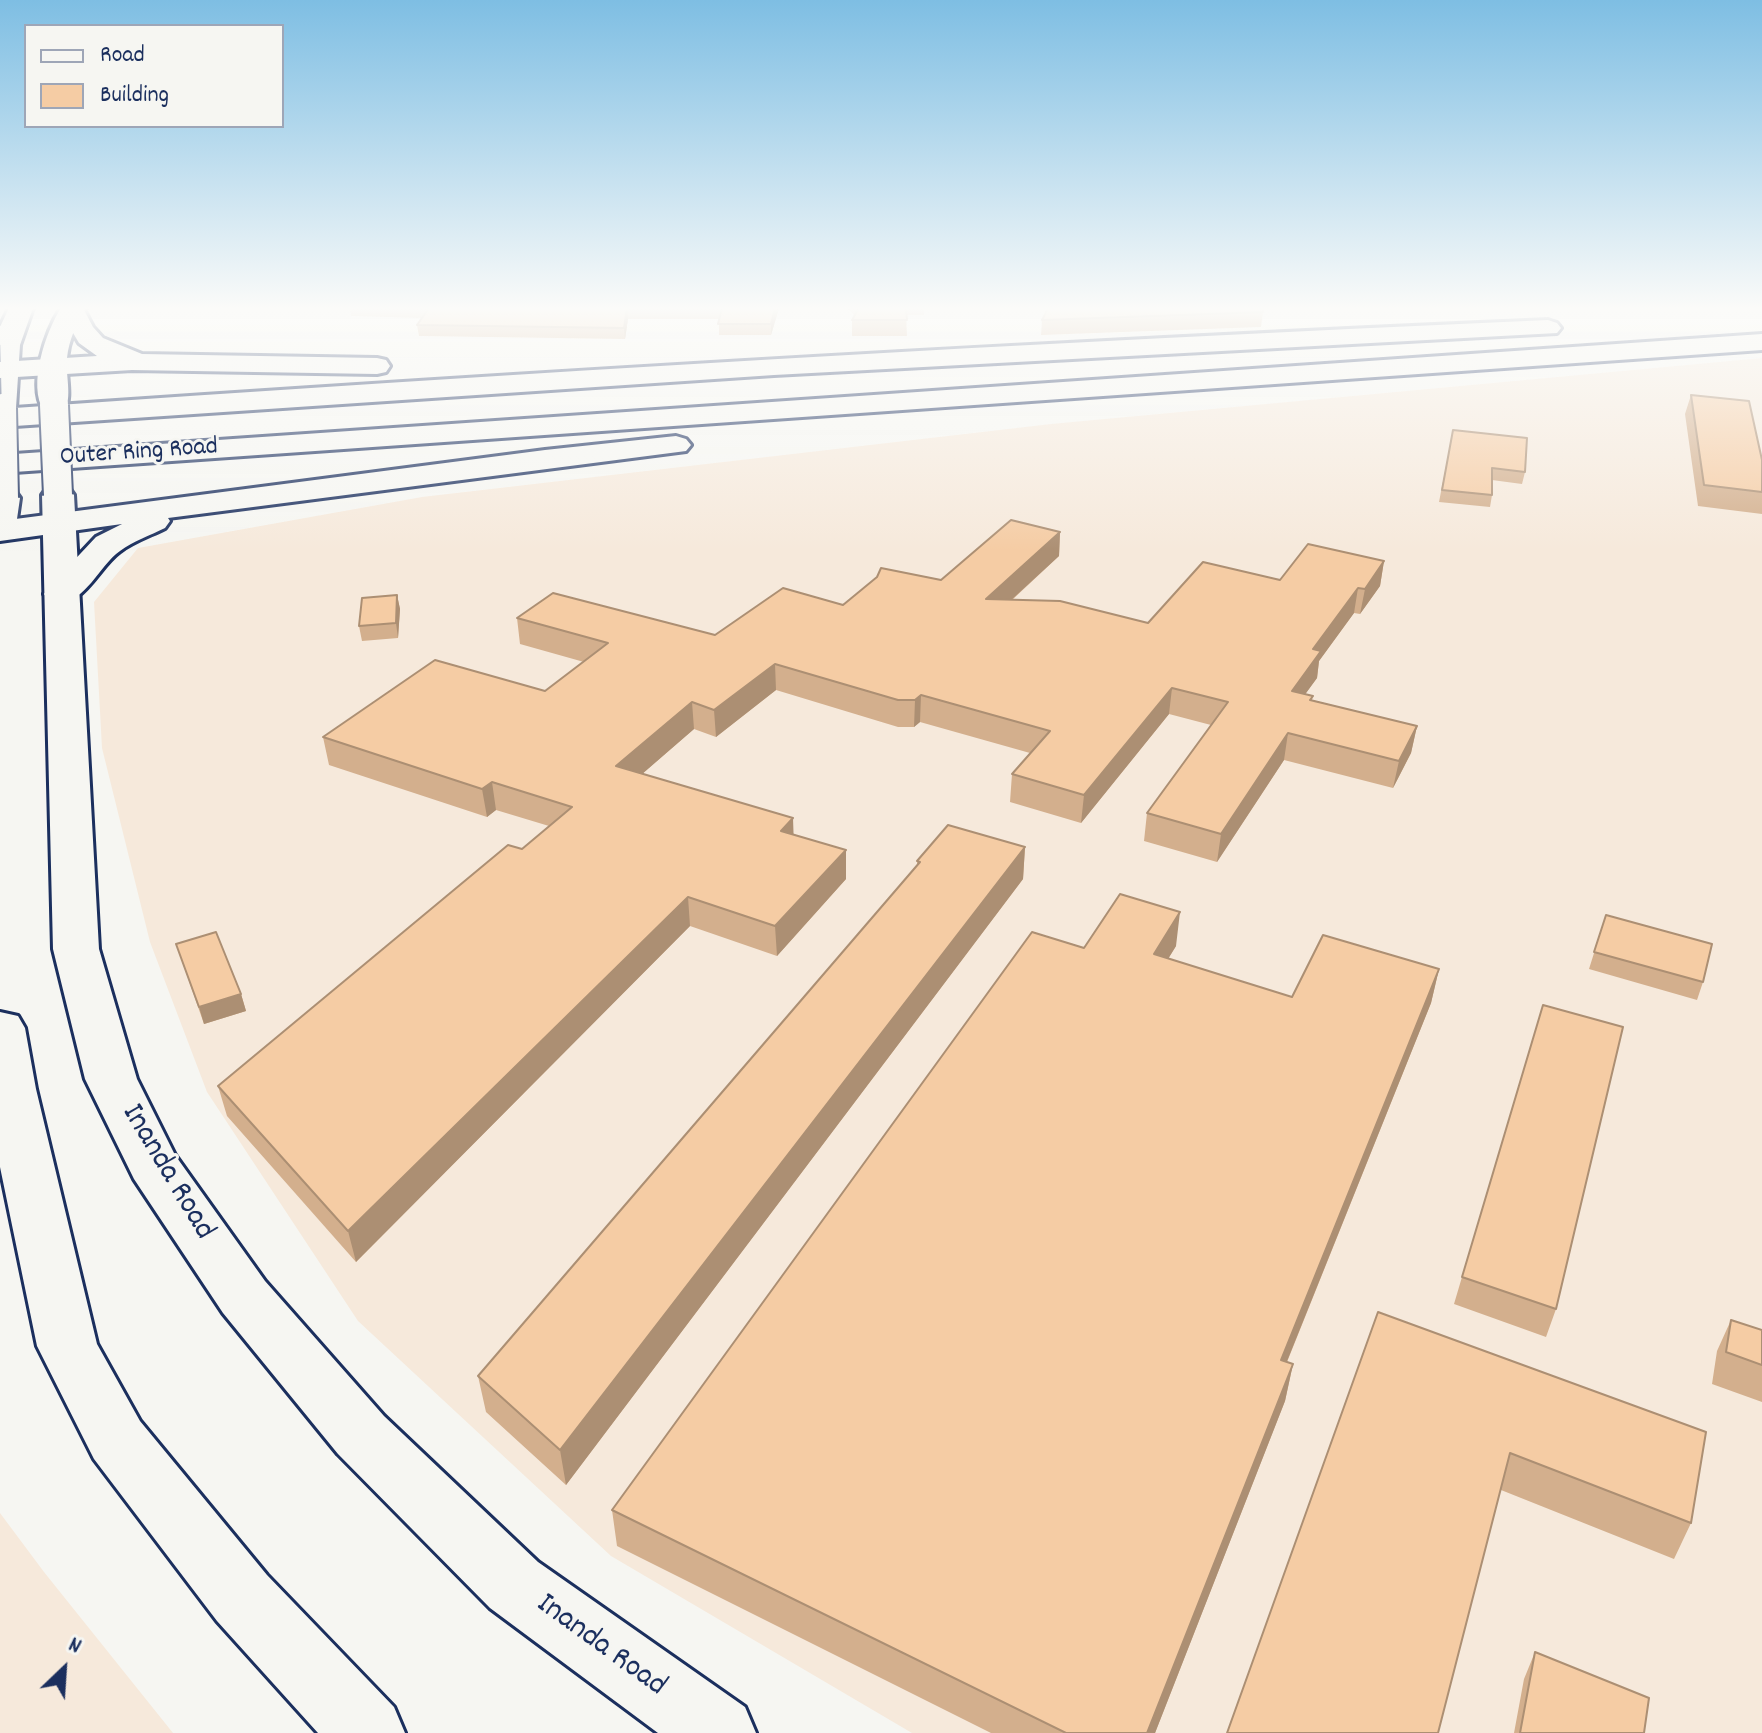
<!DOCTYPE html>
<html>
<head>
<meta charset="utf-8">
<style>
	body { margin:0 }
	#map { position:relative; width:1762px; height:1733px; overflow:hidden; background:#f6f6f2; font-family:Dekko,sans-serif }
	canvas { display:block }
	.legend { position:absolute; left:24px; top:24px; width:260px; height:104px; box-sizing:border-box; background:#f6f6f2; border:2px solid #9ea6b7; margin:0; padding:10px 14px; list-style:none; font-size:24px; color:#1b2f5e }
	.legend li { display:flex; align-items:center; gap:16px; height:40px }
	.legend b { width:40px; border:2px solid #9ea6b7 }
	.north { position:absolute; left:24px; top:1629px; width:80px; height:80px; -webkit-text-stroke:6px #f6f6f2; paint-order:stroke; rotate:25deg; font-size:22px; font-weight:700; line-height:32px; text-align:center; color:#1b2f5e }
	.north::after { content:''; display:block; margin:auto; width:28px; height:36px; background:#1b2f5e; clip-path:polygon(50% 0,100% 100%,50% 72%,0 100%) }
</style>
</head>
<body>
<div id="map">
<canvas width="1762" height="1733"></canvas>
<ul class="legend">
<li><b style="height:10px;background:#f6f6f2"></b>Road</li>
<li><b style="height:22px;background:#f5cca4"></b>Building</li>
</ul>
<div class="north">N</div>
</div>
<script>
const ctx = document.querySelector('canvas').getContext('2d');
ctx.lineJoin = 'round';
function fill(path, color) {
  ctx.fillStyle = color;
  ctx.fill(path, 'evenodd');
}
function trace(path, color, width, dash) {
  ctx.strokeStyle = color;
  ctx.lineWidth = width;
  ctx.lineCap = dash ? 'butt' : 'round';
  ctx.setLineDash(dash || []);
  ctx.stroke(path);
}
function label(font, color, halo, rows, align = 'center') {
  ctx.font = font + ' Dekko,sans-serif';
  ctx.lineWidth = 6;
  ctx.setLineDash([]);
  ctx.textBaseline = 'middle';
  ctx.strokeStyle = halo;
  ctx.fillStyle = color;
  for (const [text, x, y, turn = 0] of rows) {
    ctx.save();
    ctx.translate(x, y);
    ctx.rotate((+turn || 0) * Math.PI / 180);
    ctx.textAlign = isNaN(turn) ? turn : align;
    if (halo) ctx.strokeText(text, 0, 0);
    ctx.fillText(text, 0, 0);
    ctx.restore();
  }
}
fill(new Path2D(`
	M1762 358V1733H912L611 1556 358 1321 207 1092 150 942 102 748 94 602 138 548 422 497 1051 424Z
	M0 1513 44 1572 173 1733H0Z`), '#f6e9db');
const secondary = new Path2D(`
	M9 308H33L20 345 16 408 12 414 2 416 0 327Z
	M61 308H86C76 324 69 340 67 358 65 374 73 398 64 411L54 413 44 411C27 386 46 331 61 308Z
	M58 486 69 488 74 495 99 949 137 1079 175 1155 265 1281 384 1416 538 1562 745 1707 756 1733H658L490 1608 338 1454 223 1313 134 1179 85 1079 53 949 42 495 47 488Z
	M4 489 15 491 20 498 16 526 11 533 0 536V490Z
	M0 1012 18 1016 25 1028 36 1089 97 1344 140 1421 267 1575 394 1707 405 1733H318L217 1621 94 1459 37 1346 0 1167Z`);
const motorway = new Path2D(`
	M61 308H83L93 327 103 338 142 354 377 358 386 360 390 366 386 372 377 374 132 370 0 378V362L97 356 79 343 60 311Z
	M1548 320 1557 323 1561 328 1557 333 774 375 0 427V409C516 373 1031 342 1548 320Z
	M9 323 18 326 22 331 9 342 0 345V326Z
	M1762 334V350L0 473V455Z
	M676 436 686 439 691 445 686 451 168 518 170 521 165 528C151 535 133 541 120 551 96 568 84 610 49 601L44 594 49 587 96 537 122 524 0 541V521L545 450Z`);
trace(secondary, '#1b2f5e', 6);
trace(motorway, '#1b2f5e', 6);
fill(secondary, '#f6f6f2');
fill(motorway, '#f6f6f2');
const secondaryBridge = new Path2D(`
	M54 405 58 495
	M2 408 4 498`);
trace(secondaryBridge, '#1b2f5e', 32, []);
trace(secondaryBridge, '#f6f6f2', 28);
fill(new Path2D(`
	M350 308H779L771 335H719V319H628L625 339 419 336 417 325 422 318 351 316Z
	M847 308H924V315H906L907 336H852V320L855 316Z
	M1263 312 1261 327 1041 335 1042 320Z
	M1691 395 1762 460V514L1698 506 1685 414Z
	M1453 430 1525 472 1522 484 1492 480V495L1490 507 1439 502Z
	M1060 532 1059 556 1012 600 1148 623 1280 580 1384 561 1380 586 1360 614 1354 613 1319 661 1317 678 1305 694 1313 696 1312 700 1417 726 1411 753 1393 788 1284 760 1217 862 1144 841 1147 813 1211 725 1169 714 1081 823 1010 802 1012 774 1030 753 920 722 914 727H898L776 690 716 737 694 729 642 774 793 834 846 850V879L777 956 690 926 356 1262 227 1116 218 1086 522 849 549 826 496 810 487 817 329 765 323 737 545 691 584 662 520 644 517 618 715 635 941 580Z
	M397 595 400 609 398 638 362 641 359 626Z
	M1025 847 1023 879 566 1485 486 1412 478 1376 917 865V861Z
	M1606 915 1703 982 1697 1000 1589 969Z
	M176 944 241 994 246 1011 204 1024Z
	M1176 946 1168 959 1292 997 1439 969 1431 1003 1287 1362 1293 1364 1285 1401 1155 1733H991L617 1546 612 1510 1084 948Z
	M1462 1277 1556 1309 1546 1337 1454 1304Z
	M1378 1312 1691 1523 1674 1559 1501 1490Z
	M1731 1320 1762 1330V1402L1712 1384 1717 1351Z
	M1535 1652 1644 1733H1514L1524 1679Z`), '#d3af8d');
fill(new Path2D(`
	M627 308 628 319 625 339 624 328Z
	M775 308H779L771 335V324Z
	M1060 532 1059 556 985 624 986 599Z
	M1384 561 1380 586 1360 614 1365 589Z
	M1358 588 1354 613 1319 661 1317 678 1288 718 1292 691 1313 649Z
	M397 595 400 609 398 638 396 623Z
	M775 664 776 690 716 737 714 710Z
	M1172 688 1169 714 1081 823 1084 795Z
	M921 695 920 722 914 727 915 700Z
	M692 702 694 729 619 794 616 766Z
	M1417 726 1411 753 1393 788 1399 761Z
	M1288 733 1284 760 1217 862 1221 834Z
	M492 782 496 810 487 817 482 789Z
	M793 818 794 847 781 831Z
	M1025 847 1023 879 566 1485 560 1450Z
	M846 850V879L777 956 775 926Z
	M688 897 690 926 356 1262 348 1231Z
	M1180 912 1176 946 1150 988 1154 954Z
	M1439 969 1431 1003 1273 1396 1281 1360Z
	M241 994 246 1011 204 1024 199 1007Z
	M1293 1364 1285 1401 1155 1733H1147Z`), '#ac8f73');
const building = new Path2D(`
	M429 308H627L624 328 417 325Z
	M716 308H775L771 324H718L722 308Z
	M859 308H906L907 320H852Z
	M1048 308H1263V312L1042 320Z
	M1691 395 1749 401 1762 460V492L1704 485Z
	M1453 430 1527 438 1525 472 1492 468V495L1442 490Z
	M1011 520 1060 532 986 599 1060 601 1148 623 1203 562 1280 580 1308 544 1384 561 1365 589 1358 588 1313 649 1321 651 1292 691 1313 696 1310 700 1417 726 1399 761 1288 733 1221 834 1147 813 1228 702 1172 688 1084 795 1012 774 1050 731 921 695 915 700H898L775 664 714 710 692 702 616 766 793 818 781 831 846 850 775 926 688 897 348 1231 218 1086 508 845 522 849 572 807 492 782 482 789 323 737 435 660 545 691 608 643 517 618 553 593 715 635 783 588 843 605 877 577 881 568 941 580Z
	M397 595 396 623 359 626 362 598Z
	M948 825 1025 847 560 1450 478 1376 920 862 917 861Z
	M1120 894 1180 912 1154 954 1292 997 1323 935 1439 969 1281 1360 1293 1364 1147 1733H1066L612 1510 1032 932 1084 948Z
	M1606 915 1712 944 1703 982 1594 952Z
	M216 932 241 994 199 1007 176 944Z
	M1543 1005 1623 1027 1556 1309 1462 1277Z
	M1378 1312 1706 1432 1691 1523 1510 1453 1438 1733H1227Z
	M1731 1320 1762 1330V1365L1726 1352Z
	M1535 1652 1649 1698 1644 1733H1520Z`);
fill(building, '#f5cca4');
trace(building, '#ac8f73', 2);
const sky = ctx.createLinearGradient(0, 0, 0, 551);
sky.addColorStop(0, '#7ebee3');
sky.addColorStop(0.56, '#fbfbf9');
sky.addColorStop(1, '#fbfbf900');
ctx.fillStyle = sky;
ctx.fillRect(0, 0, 1762, 551);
label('26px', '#1b2f5e', '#f6f6f2', [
	["Outer Ring Road",139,454,-4]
]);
label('32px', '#1b2f5e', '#f6f6f2', [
	["Inanda Road",166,1173,59],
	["Inanda Road",600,1647,36]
]);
</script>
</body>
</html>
